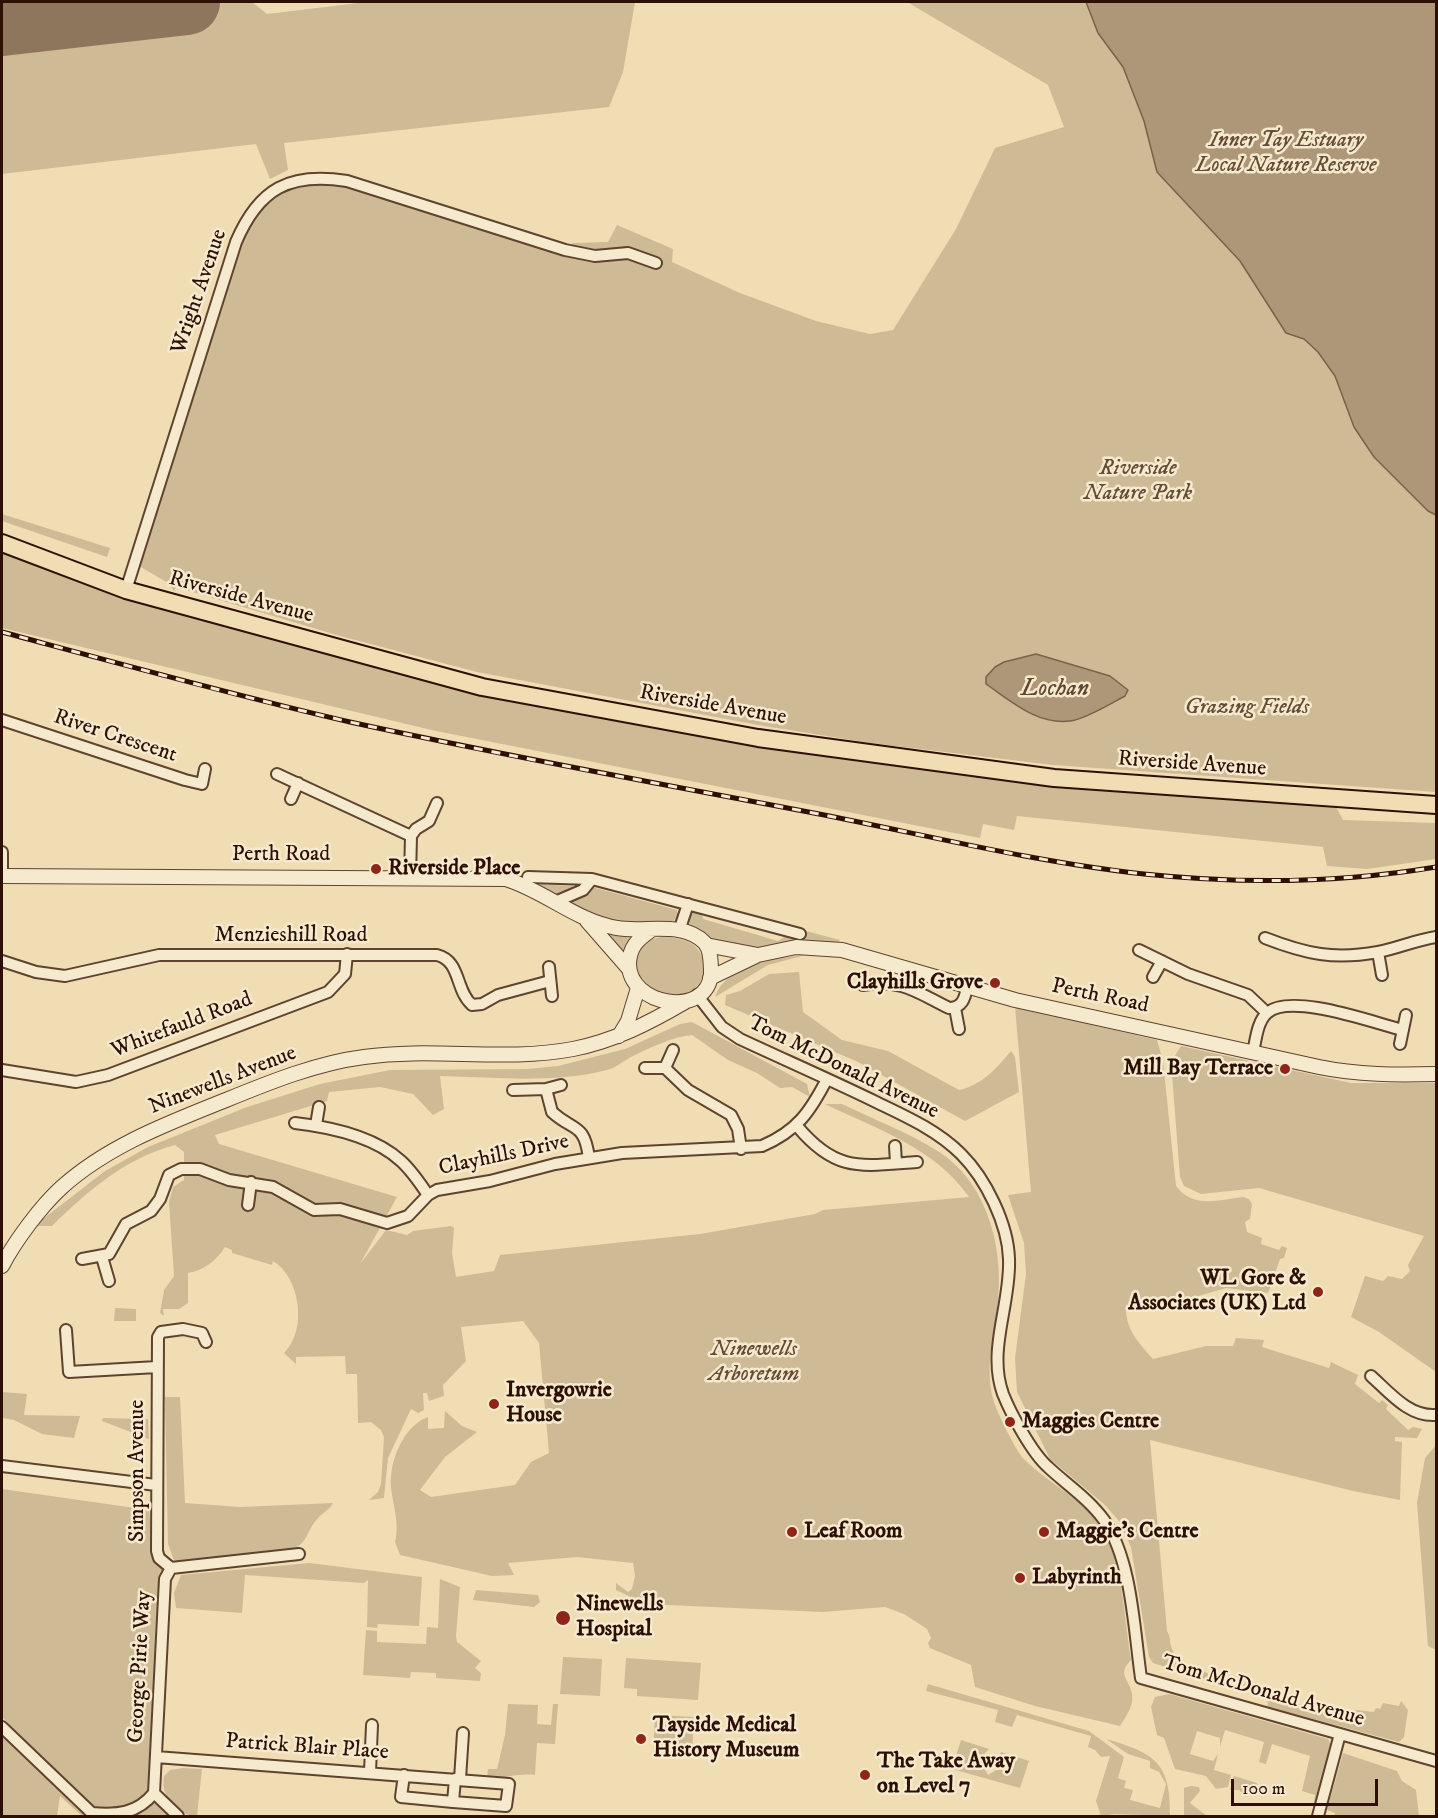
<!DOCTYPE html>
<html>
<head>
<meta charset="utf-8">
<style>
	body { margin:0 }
	#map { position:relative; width:1438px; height:1818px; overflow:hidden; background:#f0ddb4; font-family:"IM FELL DW Pica",serif }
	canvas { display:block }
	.frame { position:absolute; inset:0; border:3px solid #2d1003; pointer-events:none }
	.scale { position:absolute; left:1231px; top:1779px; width:147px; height:27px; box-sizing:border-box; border:3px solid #2d1003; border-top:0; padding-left:8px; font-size:18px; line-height:21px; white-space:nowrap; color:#2d1003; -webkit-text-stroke:4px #f5e9ce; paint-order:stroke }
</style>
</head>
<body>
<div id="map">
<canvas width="1438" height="1818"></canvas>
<div class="frame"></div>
<div class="scale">100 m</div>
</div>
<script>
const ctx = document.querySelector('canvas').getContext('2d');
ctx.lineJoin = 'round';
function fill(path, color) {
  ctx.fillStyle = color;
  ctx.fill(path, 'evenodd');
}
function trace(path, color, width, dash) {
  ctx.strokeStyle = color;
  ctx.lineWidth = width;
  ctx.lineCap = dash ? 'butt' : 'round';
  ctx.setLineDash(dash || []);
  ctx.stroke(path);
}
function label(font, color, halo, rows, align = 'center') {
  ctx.font = font + ' "IM FELL DW Pica",serif';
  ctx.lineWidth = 5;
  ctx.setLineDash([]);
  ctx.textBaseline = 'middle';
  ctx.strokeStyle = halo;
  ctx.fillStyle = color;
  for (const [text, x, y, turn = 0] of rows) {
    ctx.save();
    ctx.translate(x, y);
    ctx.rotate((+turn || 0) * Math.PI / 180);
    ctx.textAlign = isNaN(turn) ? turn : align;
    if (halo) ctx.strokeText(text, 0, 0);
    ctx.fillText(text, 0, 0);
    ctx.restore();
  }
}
fill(new Path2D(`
	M175 2H252L267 14 367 2H635L623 72 609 107 284 143 288 170 270 179 256 144 2 174V22Z
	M907 2H1436V792L1053 765 870 743 758 725 477 672 340 636 176 587 174 591 168 583 134 563 236 242 268 196 318 177 565 250 573 243 608 242 617 225 673 249 672 262 740 293 816 321 870 334 893 330 956 229 995 148 1064 127 1048 85Z
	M2 514 110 548 107 557 2 521Z
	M2 552 480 691 585 715 794 749 1334 803 1343 820 1436 823V859L1367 869 1327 866 1323 847 1017 816 1014 830 983 824 980 838 436 731 2 628Z
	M534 884 573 886 572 893 556 895Z
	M592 887 677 910 678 915 674 921C628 924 611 924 569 903Z
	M697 911 702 913 703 919 778 941 786 936 799 939 804 936 806 931 840 940 838 943 798 942 761 948 741 947 718 941 689 927 690 915Z
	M604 930 631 936 622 954Z
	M666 936C673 938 682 939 689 942 706 951 710 975 695 988 659 1018 597 946 666 936Z
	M806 955 768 965 715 997C726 964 775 958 806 955Z
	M799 972 803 1012 842 1040 888 1051 959 1090C982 1085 996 1069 1011 1051L1015 1057 1019 1092 965 1121 858 1062 725 1005 726 995 740 991 769 974Z
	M1015 1007 1157 1040 1163 1061 1176 1186C1193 1209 1218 1200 1243 1197L1249 1199 1252 1204 1250 1219 1245 1222 1247 1232 1262 1238 1261 1244 1279 1250 1282 1246 1287 1248 1284 1258 1280 1259 1268 1293 1226 1288 1188 1299 1126 1305C1125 1329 1138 1342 1153 1359L1206 1346H1233L1236 1338 1264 1340 1262 1347 1329 1368 1331 1362 1358 1375 1355 1384 1379 1403 1382 1400 1388 1405 1386 1409 1408 1430 1413 1427 1422 1429 1417 1438 1395 1437V1441L1402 1442 1400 1500 1353 1491 1150 1440 1167 1631C1172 1638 1168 1647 1177 1657L1174 1662 1244 1685 1246 1681 1248 1682 1245 1692 1153 1663 1149 1657 1131 1547 1119 1521 1105 1505 1050 1459 1017 1392 1015 1358 1026 1274 1024 1243 1008 1195 1031 1192Z
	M692 1022 807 1084 810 1097 792 1087 780 1088 757 1073 728 1060 692 1035C671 1037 650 1048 631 1057 623 1061 616 1068 607 1070 553 1084 494 1077 440 1076L444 1109 433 1115 413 1094 380 1087 329 1092 327 1101 215 1135 219 1144 397 1197 360 1264 386 1230 407 1235 413 1231 451 1226 454 1228 452 1253 456 1277 494 1271 500 1255 700 1234 815 1214 823 1210 969 1197C935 1148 877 1129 825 1104H842C873 1119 907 1132 936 1150 987 1181 1004 1247 998 1302 994 1334 984 1370 994 1402 998 1414 1015 1449 1023 1458 1046 1482 1079 1496 1099 1524 1123 1558 1124 1619 1131 1660 1116 1675 1130 1679 1132 1694 1134 1706 1126 1716 1120 1726L1035 1706 975 1687 971 1665 930 1648 928 1643 931 1638 927 1629 904 1614 885 1607 822 1612 646 1604 616 1590V1583L628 1592 632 1589 635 1576 633 1563 577 1557 508 1563 514 1575 492 1576 400 1555 395 1542C400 1524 393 1506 391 1487 389 1462 403 1426 428 1417V1429L444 1428 445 1411 462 1426 477 1432 445 1457 420 1490 431 1497 515 1485 531 1462 549 1453 539 1343 523 1321 461 1327 466 1361 443 1385 444 1396 429 1401 427 1393H423L424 1410 418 1413 411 1409 388 1458 384 1498 369 1500 378 1492 381 1484 384 1437 381 1430 371 1422 358 1423 357 1374H346L345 1356 296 1357V1364L284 1353C308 1330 300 1277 273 1261L272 1265 232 1253V1250L225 1247C217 1260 203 1271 188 1273V1303L179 1309H163L164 1316 160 1313 164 1290 174 1276 169 1202 173 1187 184 1180V1152L175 1145C124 1159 89 1190 52 1226H34L105 1171 148 1147 247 1107 320 1084 390 1070 528 1069 558 1066 625 1049 680 1024Z
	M1181 1046 1351 1083H1436V1372L1379 1332 1351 1317 1365 1276 1383 1281 1388 1276 1402 1279 1410 1271 1408 1265 1424 1236 1259 1188 1201 1194 1184 1186 1180 1177 1171 1062Z
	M115 1308 136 1309V1321H114Z
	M2 1392 27 1394 24 1415 80 1416 74 1438 42 1434 14 1420 2 1418Z
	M165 1397H180L185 1503 240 1507 333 1503C329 1510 324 1512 319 1517 303 1534 311 1544 285 1552L175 1563 168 1544Z
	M103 1418 148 1419 149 1439 102 1421Z
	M1436 1445V1650L1428 1646 1417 1503 1425 1458Z
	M2 1489 149 1510 154 1555 164 1567 149 1792 175 1816H103L2 1717Z
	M309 1563 422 1577 419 1626 378 1624 377 1628 367 1627 368 1580 364 1583 245 1575 242 1613 176 1608 174 1593 181 1575Z
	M440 1579 460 1587 456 1636 457 1642 481 1661 475 1668 481 1673 480 1681 436 1678V1673L411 1672 410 1678 363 1675 366 1630 377 1631V1642L426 1644 427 1627 438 1628Z
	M476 1590 538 1595 540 1602 534 1607 473 1600Z
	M563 1657 602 1659 600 1696 560 1694Z
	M626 1658 701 1663 698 1700 637 1696V1689L624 1688Z
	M928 1684 1089 1731 1124 1757 1118 1778 1126 1781 1124 1788 1133 1790 1130 1800 1160 1808 1166 1784 1159 1772 1150 1768V1761L1128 1754 1106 1739C1154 1753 1171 1762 1170 1816L1115 1814 1101 1816 1096 1801 1110 1756 1101 1757 1095 1750 1088 1747 1091 1736 1017 1715 1012 1727 995 1722 998 1710 926 1691Z
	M1169 1694 1328 1739 1332 1747 1316 1816H1312L1315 1795 1302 1791 1310 1756 1272 1744 1266 1764 1259 1762 1264 1742 1225 1730 1220 1747V1738L1197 1731 1190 1754 1213 1761 1218 1754 1214 1770 1231 1775 1228 1787 1216 1789 1206 1776 1175 1769 1164 1738 1157 1735 1151 1707 1155 1697Z
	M1267 1695 1353 1719 1356 1710 1374 1712 1376 1708 1380 1709 1383 1703 1399 1706 1401 1701 1408 1710 1404 1737 1399 1742 1268 1707Z
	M508 1704 538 1705 537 1724 551 1725 553 1704H558L555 1744 537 1743 535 1775C518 1773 504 1779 487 1778L488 1769H497L505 1735Z
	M655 1715 694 1717 692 1754 653 1752Z
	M2 1735 88 1816H82L60 1796 57 1816H2Z
	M961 1740 989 1749 979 1759 988 1775 1003 1766 999 1756 1001 1752 1029 1761 1020 1788 952 1769Z
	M1343 1753 1397 1771 1402 1781 1416 1790 1419 1816H1334L1335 1813 1327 1810Z
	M183 1768 202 1769 197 1816C176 1816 160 1796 164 1776L170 1770Z
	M1234 1776 1257 1783 1255 1791 1249 1789 1246 1797 1239 1790H1230Z
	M1191 1786 1199 1787 1200 1791 1190 1803 1207 1816H1184V1788Z`), '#cfba96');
const water = new Path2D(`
	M1086 2H1436V515L1428 511 1374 457 1354 427 1335 376 1318 352 1304 339 1286 333 1240 261 1157 172 1144 121 1123 67 1098 33Z
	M1036 654 1110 676 1128 690 1125 696C1112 703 1084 720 1070 721 1037 725 1011 701 986 684V677L995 667 1004 662Z`);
fill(water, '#ae9778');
trace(water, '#7a6149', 1.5);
trace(new Path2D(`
	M2 23 187 2`), '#8e765c', 66);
const minor = new Path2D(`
	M126 590 236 242C259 188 290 172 347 181L565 250 595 256 628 253 656 263
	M2 720 185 780 202 784 205 769
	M277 774 411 836 416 829 429 821 437 803
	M291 799 298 783
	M2 852V876
	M410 877 411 836
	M528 877 592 879 800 934
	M555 902 583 890 592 879
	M679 931 688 904
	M1265 938C1306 954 1334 960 1378 952 1398 948 1416 940 1436 937
	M1139 950 1188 974 1248 995 1267 1013
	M1378 952 1382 975
	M2 961 36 972 65 976 159 955H437C461 961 455 990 472 1005L482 1004 498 995 550 981
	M549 967 552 996
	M1153 977 1162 961
	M863 985C903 979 916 992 949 1008 964 1008 965 996 968 984
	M697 995 722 1027 740 1039C785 1060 831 1080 876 1102 905 1116 937 1130 961 1154 986 1179 1008 1224 1009 1259 1011 1304 987 1350 1003 1394 1011 1414 1032 1453 1048 1467 1066 1484 1089 1499 1104 1520 1132 1560 1134 1630 1141 1678L1436 1761
	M955 1008 959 1029
	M1400 1044 1406 1015
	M1253 1052C1256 1040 1257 1022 1267 1013 1291 992 1374 1023 1403 1030
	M645 1068H665L673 1050
	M665 1068 688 1090 731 1115 738 1129 741 1149
	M2 1070 76 1082 108 1075 328 992 345 974 347 954
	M546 1089 552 1112C574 1132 584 1122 589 1158
	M513 1090 546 1089 561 1085
	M295 1123C330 1127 375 1137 401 1161 412 1171 420 1183 428 1195
	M316 1125 319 1107
	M797 1126C836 1173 861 1166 917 1162
	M895 1146 896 1163
	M248 1205 251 1182
	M102 1257 109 1281
	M82 1259 109 1254 126 1224 151 1211 160 1199 169 1175 181 1169H200L229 1180 273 1187 314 1210 340 1209 387 1223 408 1216 428 1195 437 1190 490 1181 555 1164 622 1153 762 1146C797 1131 810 1112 827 1079
	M66 1330 69 1372 157 1367
	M1371 1376C1390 1393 1409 1417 1436 1415
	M2 1466 156 1485
	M171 1568 159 1558 157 1551 158 1337 161 1332 183 1329 202 1333 206 1342
	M2 1727 95 1816
	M156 1757C273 1765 391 1775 509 1784L506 1806 453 1802 455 1779
	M370 1772 372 1725
	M404 1775 401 1797 453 1802
	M460 1779 463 1733
	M154 1793 178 1816
	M92 1813C117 1815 137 1814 154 1793L165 1579 171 1568 299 1554
	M1318 1816 1340 1734`);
const tertiary = new Path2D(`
	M2 876 506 879C545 891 576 921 617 928 645 933 683 920 705 943 711 950 711 965 711 974 707 1019 628 1006 629 963 630 947 637 940 650 931
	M587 921 629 969
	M706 945 758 955
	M710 978 758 955 796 947 842 950 1015 1000 1319 1067C1358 1075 1396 1075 1436 1074
	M619 1036 628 1021 638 988
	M2 1266C15 1241 41 1206 62 1187 109 1145 169 1123 226 1100 270 1082 317 1063 364 1057 433 1047 504 1062 573 1049 614 1041 649 1023 685 1002`);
const primary = new Path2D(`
	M2 543 126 590 482 687 758 738 1054 778 1436 805`);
trace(minor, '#5e432f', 14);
trace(tertiary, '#5e432f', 16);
trace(primary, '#2d1003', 20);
trace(minor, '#f5e9ce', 10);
trace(tertiary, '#f5e9ce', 14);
trace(primary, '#f0ddb4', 16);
const rail = new Path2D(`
	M2 632C117 663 233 695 350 722 505 756 662 784 819 814 926 835 1034 862 1144 874 1240 884 1341 883 1436 867`);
trace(rail, '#2d1003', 5);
trace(rail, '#f5e9ce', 3, [9]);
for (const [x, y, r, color] of [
	[376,869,6,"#8f2418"],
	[995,983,6,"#8f2418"],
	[1285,1069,6,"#8f2418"],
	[1318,1292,6,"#8f2418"],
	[494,1404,6,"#8f2418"],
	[1010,1422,6,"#8f2418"],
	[792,1532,6,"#8f2418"],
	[1044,1532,6,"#8f2418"],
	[1020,1578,6,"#8f2418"],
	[563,1618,8,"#8f2418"],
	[641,1739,6,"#8f2418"],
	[865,1775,6,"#8f2418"]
]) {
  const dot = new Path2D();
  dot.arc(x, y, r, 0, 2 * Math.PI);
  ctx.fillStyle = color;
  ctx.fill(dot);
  trace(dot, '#f5e9ce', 2);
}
label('italic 22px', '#664c36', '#f5e9ce', [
	["Inner Tay Estuary",1286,141],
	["Local Nature Reserve",1286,166],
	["Riverside",1138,469],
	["Nature Park",1138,494],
	["Grazing Fields",1247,708],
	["Ninewells",754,1350],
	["Arboretum",754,1375]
]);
label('22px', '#2d1003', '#f5e9ce', [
	["Wright Avenue",200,292,-71],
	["Riverside Avenue",241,598,15],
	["Riverside Avenue",713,706,10],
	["River Crescent",115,737,18],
	["Riverside Avenue",1192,765,4],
	["Perth Road",281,855],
	["Menzieshill Road",291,936],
	["Perth Road",1100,997,12],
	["Whitefauld Road",182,1026,-21],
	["Tom McDonald Avenue",843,1068,26],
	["Ninewells Avenue",223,1081,-21],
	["Clayhills Drive",504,1156,-12],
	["Simpson Avenue",138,1471,-90],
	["George Pirie Way",141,1667,-87],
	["Tom McDonald Avenue",1263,1692,16],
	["Patrick Blair Place",307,1748,4]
]);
label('bold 22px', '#2d1003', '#f5e9ce', [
	["Riverside Place",388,869],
	["Clayhills Grove",983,983,"right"],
	["Mill Bay Terrace",1273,1069,"right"],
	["WL Gore &",1306,1279,"right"],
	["Associates (UK) Ltd",1306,1304,"right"],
	["Invergowrie",506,1391],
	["House",506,1416],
	["Maggies Centre",1022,1422],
	["Leaf Room",804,1532],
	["Maggie's Centre",1056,1532],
	["Labyrinth",1032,1578],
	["Ninewells",576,1605],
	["Hospital",576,1630],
	["Tayside Medical",653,1726],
	["History Museum",653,1751],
	["The Take Away",877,1762],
	["on Level 7",877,1787]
], 'left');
label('italic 24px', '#614632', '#f5e9ce', [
	["Lochan",1055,690]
]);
</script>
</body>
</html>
